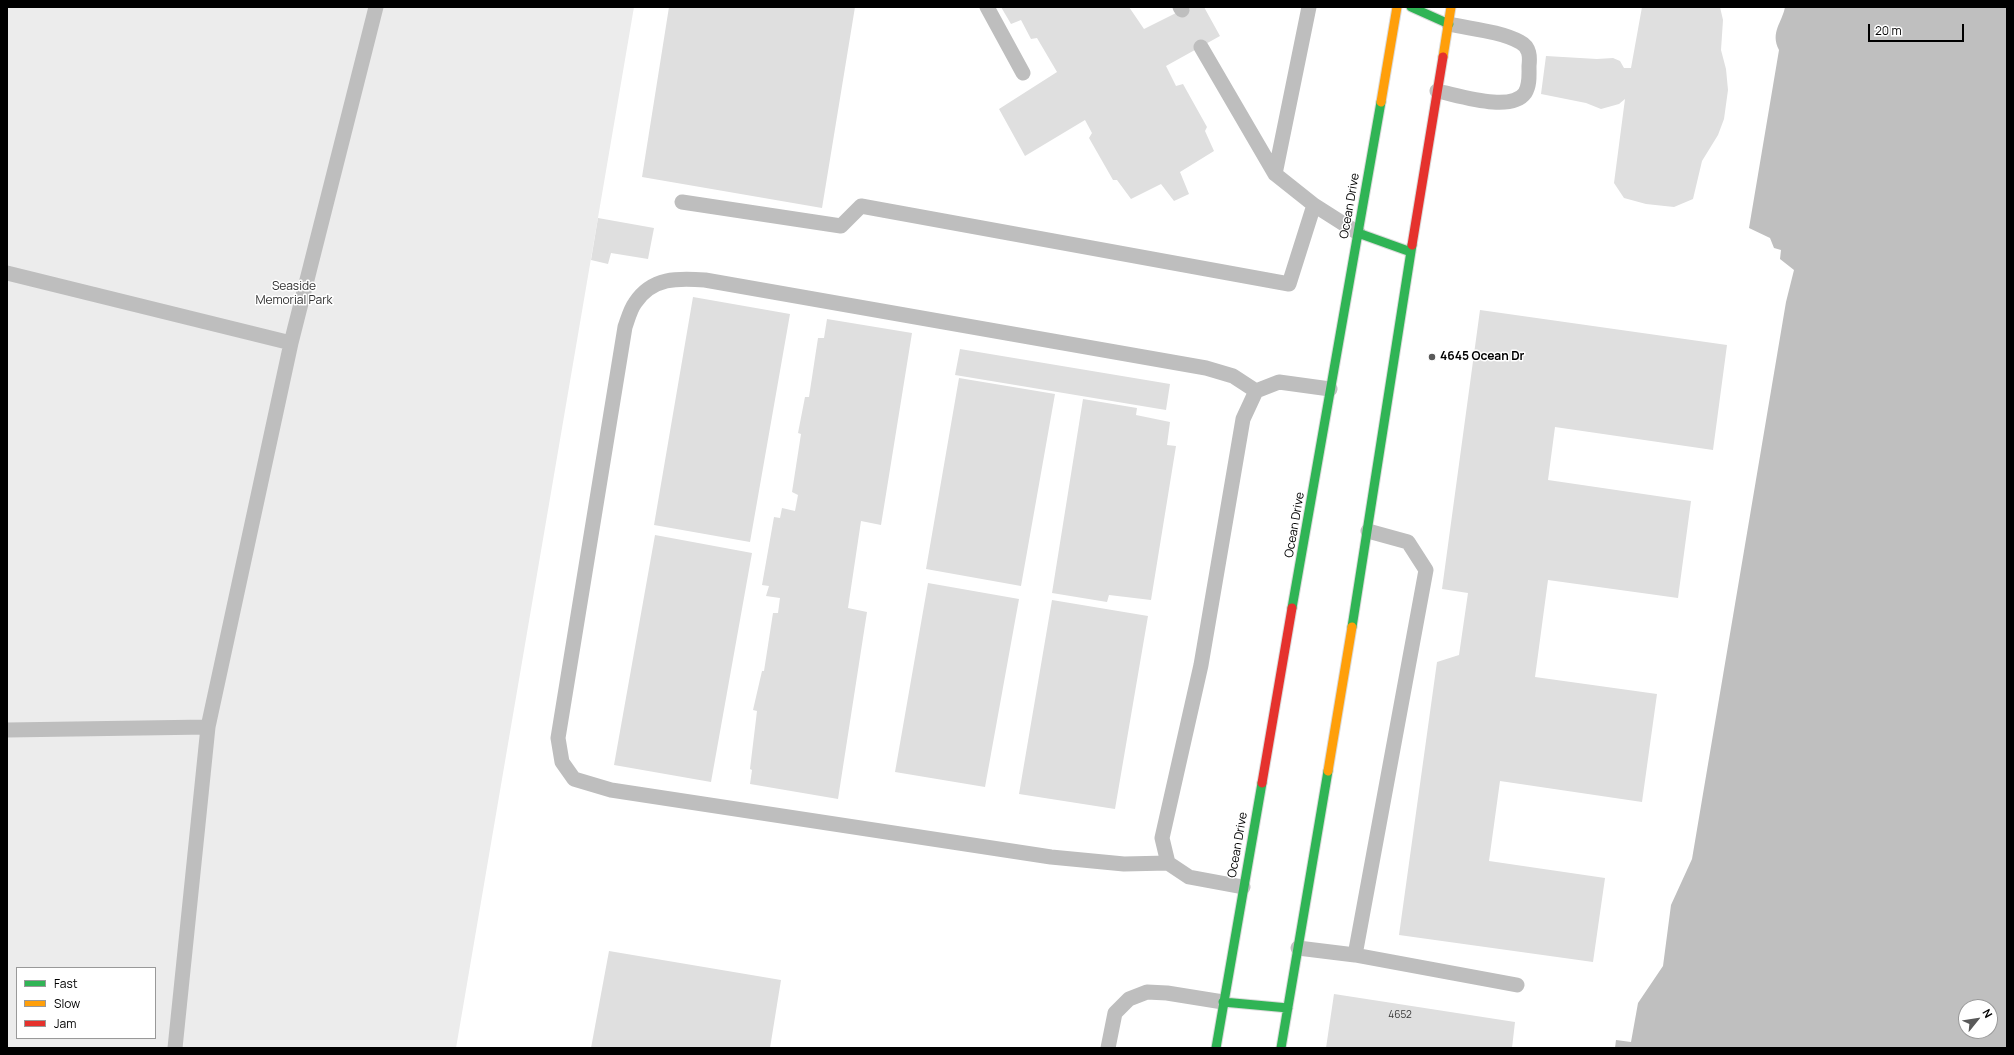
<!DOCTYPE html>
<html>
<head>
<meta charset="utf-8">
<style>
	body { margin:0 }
	#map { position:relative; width:2014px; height:1055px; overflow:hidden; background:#fff; font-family:Manrope,sans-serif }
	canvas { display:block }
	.frame { position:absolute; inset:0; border:8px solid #000; pointer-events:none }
	.legend { position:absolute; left:16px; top:967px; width:140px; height:72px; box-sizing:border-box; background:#fff; border:1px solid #999; margin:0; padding:5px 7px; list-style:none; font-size:12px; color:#000 }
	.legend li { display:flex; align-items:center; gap:8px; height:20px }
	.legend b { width:20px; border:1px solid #999 }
	.north { position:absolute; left:1958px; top:999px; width:40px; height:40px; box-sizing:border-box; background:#fff; border:1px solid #999; border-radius:50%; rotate:60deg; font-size:11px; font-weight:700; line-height:16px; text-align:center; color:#000 }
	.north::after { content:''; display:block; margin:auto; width:14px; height:18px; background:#595959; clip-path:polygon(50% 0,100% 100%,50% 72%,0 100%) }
	.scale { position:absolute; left:1868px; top:24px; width:96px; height:18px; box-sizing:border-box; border:2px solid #000; border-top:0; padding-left:5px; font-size:12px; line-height:14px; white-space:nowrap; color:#000; -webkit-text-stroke:3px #fff; paint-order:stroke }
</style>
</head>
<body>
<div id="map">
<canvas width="2014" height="1055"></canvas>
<div class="frame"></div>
<ul class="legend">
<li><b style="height:5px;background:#30b455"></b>Fast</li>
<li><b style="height:5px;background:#ff9f0a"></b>Slow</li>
<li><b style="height:5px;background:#e5322d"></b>Jam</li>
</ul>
<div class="north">N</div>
<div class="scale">20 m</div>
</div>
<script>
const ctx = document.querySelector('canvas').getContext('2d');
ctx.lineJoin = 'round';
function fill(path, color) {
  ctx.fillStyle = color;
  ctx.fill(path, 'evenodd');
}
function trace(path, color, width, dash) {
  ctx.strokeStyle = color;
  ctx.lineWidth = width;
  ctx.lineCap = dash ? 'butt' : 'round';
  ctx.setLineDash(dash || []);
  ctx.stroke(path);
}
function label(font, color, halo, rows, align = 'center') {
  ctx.font = font + ' Manrope,sans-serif';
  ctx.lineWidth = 3;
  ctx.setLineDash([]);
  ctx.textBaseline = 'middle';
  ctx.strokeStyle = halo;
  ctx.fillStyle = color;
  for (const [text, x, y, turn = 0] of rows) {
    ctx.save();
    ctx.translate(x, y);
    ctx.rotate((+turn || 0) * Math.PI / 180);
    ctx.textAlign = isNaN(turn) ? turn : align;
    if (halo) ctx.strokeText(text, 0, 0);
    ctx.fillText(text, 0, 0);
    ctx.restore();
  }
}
fill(new Path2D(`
	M7 7H634L456 1048H7ZM17 968H155V1038H17Z`), '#ececec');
fill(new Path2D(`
	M1785 7H2007V1048H1615L1616 1040 1631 1042 1638 1003 1663 966 1671 905 1692 859 1786 302 1794 270 1780 259 1781 250 1774 248 1770 238 1749 228 1779 50C1770 32 1782 23 1785 7ZM1966 1007H1990V1031H1966Z`), '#bfbfbf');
fill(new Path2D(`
	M669 7H855L822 208 642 177Z
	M1001 7H1129L1144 29 1188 7H1204L1220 36 1166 66 1176 86 1183 84 1207 127 1205 131 1214 151 1180 172 1189 194 1174 201 1161 184 1131 199 1117 180H1113L1089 138 1092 133 1085 120 1025 156 999 109 1057 72 1037 38 1031 39 1021 20 1011 24Z
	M1642 7H1720L1723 20 1721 50 1726 69 1728 90 1724 119 1718 135 1702 161 1693 199 1674 207 1646 204 1624 198 1614 183 1625 99 1619 104 1601 109 1586 103 1541 94 1546 56 1597 59 1613 58 1620 61 1624 68H1631Z
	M598 218 654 228 648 259 611 253 608 264 591 260Z
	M693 297 790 314 750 542 654 525Z
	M1480 310 1727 345 1713 450 1555 427 1548 480 1691 501 1678 598 1548 580 1535 677 1657 694 1642 802 1500 781 1489 861 1605 878 1593 962 1399 935 1437 662 1459 655 1468 593 1442 589Z
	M827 319 912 333 881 525 861 521 848 608 867 612 838 799 750 784 752 770 750 769 757 711 753 710 762 671H764L773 613H778L780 598 766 596 769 586 762 585 774 517 780 518 782 508 795 511 798 495 792 492 801 434 798 433 805 397H809L818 338H824Z
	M960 349 1170 384 1166 410 955 375Z
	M959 378 1055 394 1021 586 926 569Z
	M1083 399 1137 408 1136 415 1170 422 1167 445 1176 446 1151 600 1109 595 1107 602 1052 593Z
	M655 535 752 553 711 782 614 765Z
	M928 583 1019 599 985 787 895 772Z
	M1052 600 1148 616 1115 809 1019 794Z
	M609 951 781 980 770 1048H591Z
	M1334 994 1515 1022 1512 1048H1326Z`), '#dfdfdf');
const fast = new Path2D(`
	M1411 7 1449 24
	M1358 233 1411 252
	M1292 608 1381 102
	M1352 627 1412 245
	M1223 1002 1288 1008
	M1216 1048 1262 783
	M1281 1048 1328 771`);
const slow = new Path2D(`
	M1443 57 1451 7
	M1381 102 1397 7
	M1328 771 1352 627`);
const jam = new Path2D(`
	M1412 245 1443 57
	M1262 783 1292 608`);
trace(fast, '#dbdbdb', 11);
trace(slow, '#dbdbdb', 11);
trace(jam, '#dbdbdb', 11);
trace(new Path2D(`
	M987 7 1023 73
	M1180 7 1182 10
	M1201 47 1275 174 1314 205 1358 233
	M1437 91C1458 95 1511 113 1525 93 1530 85 1529 75 1529 66 1530 57 1530 47 1520 42 1499 31 1471 29 1449 24
	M1275 174 1309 7
	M682 202 841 226 861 206 1289 284 1314 205
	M7 273 291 343
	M1368 531 1408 542 1426 570 1355 955 1517 985
	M7 730 208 727
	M1168 863 1124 864 1051 857 611 790 574 779 562 762 558 738 625 327C628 319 630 310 635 303 652 277 678 278 705 280L1206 368 1233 376 1256 391
	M1243 887 1189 877 1168 863 1162 838 1201 665 1243 419 1256 391 1279 382 1330 389
	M1298 948 1355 955
	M175 1048 208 727 291 343 376 7
	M1108 1048 1115 1013 1129 999 1147 992 1167 993 1223 1002`), '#bebebe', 15);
trace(fast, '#30b455', 9);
trace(slow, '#ff9f0a', 9);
trace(jam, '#e5322d', 9);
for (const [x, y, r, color] of [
	[1432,357,4,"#595959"]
]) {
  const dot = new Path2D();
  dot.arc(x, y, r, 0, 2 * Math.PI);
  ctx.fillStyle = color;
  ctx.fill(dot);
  trace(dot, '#fff', 1.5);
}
label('10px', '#383838', null, [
	["4652",1400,1015]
]);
label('12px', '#000', '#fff', [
	["Ocean Drive",1350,206,-80],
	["Ocean Drive",1295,525,-80],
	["Ocean Drive",1238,845,-80]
]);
label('12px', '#333', '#fff', [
	["Seaside",294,287],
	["Memorial Park",294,301]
]);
label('bold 12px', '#000', '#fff', [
	["4645 Ocean Dr",1440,357]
], 'left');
</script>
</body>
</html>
